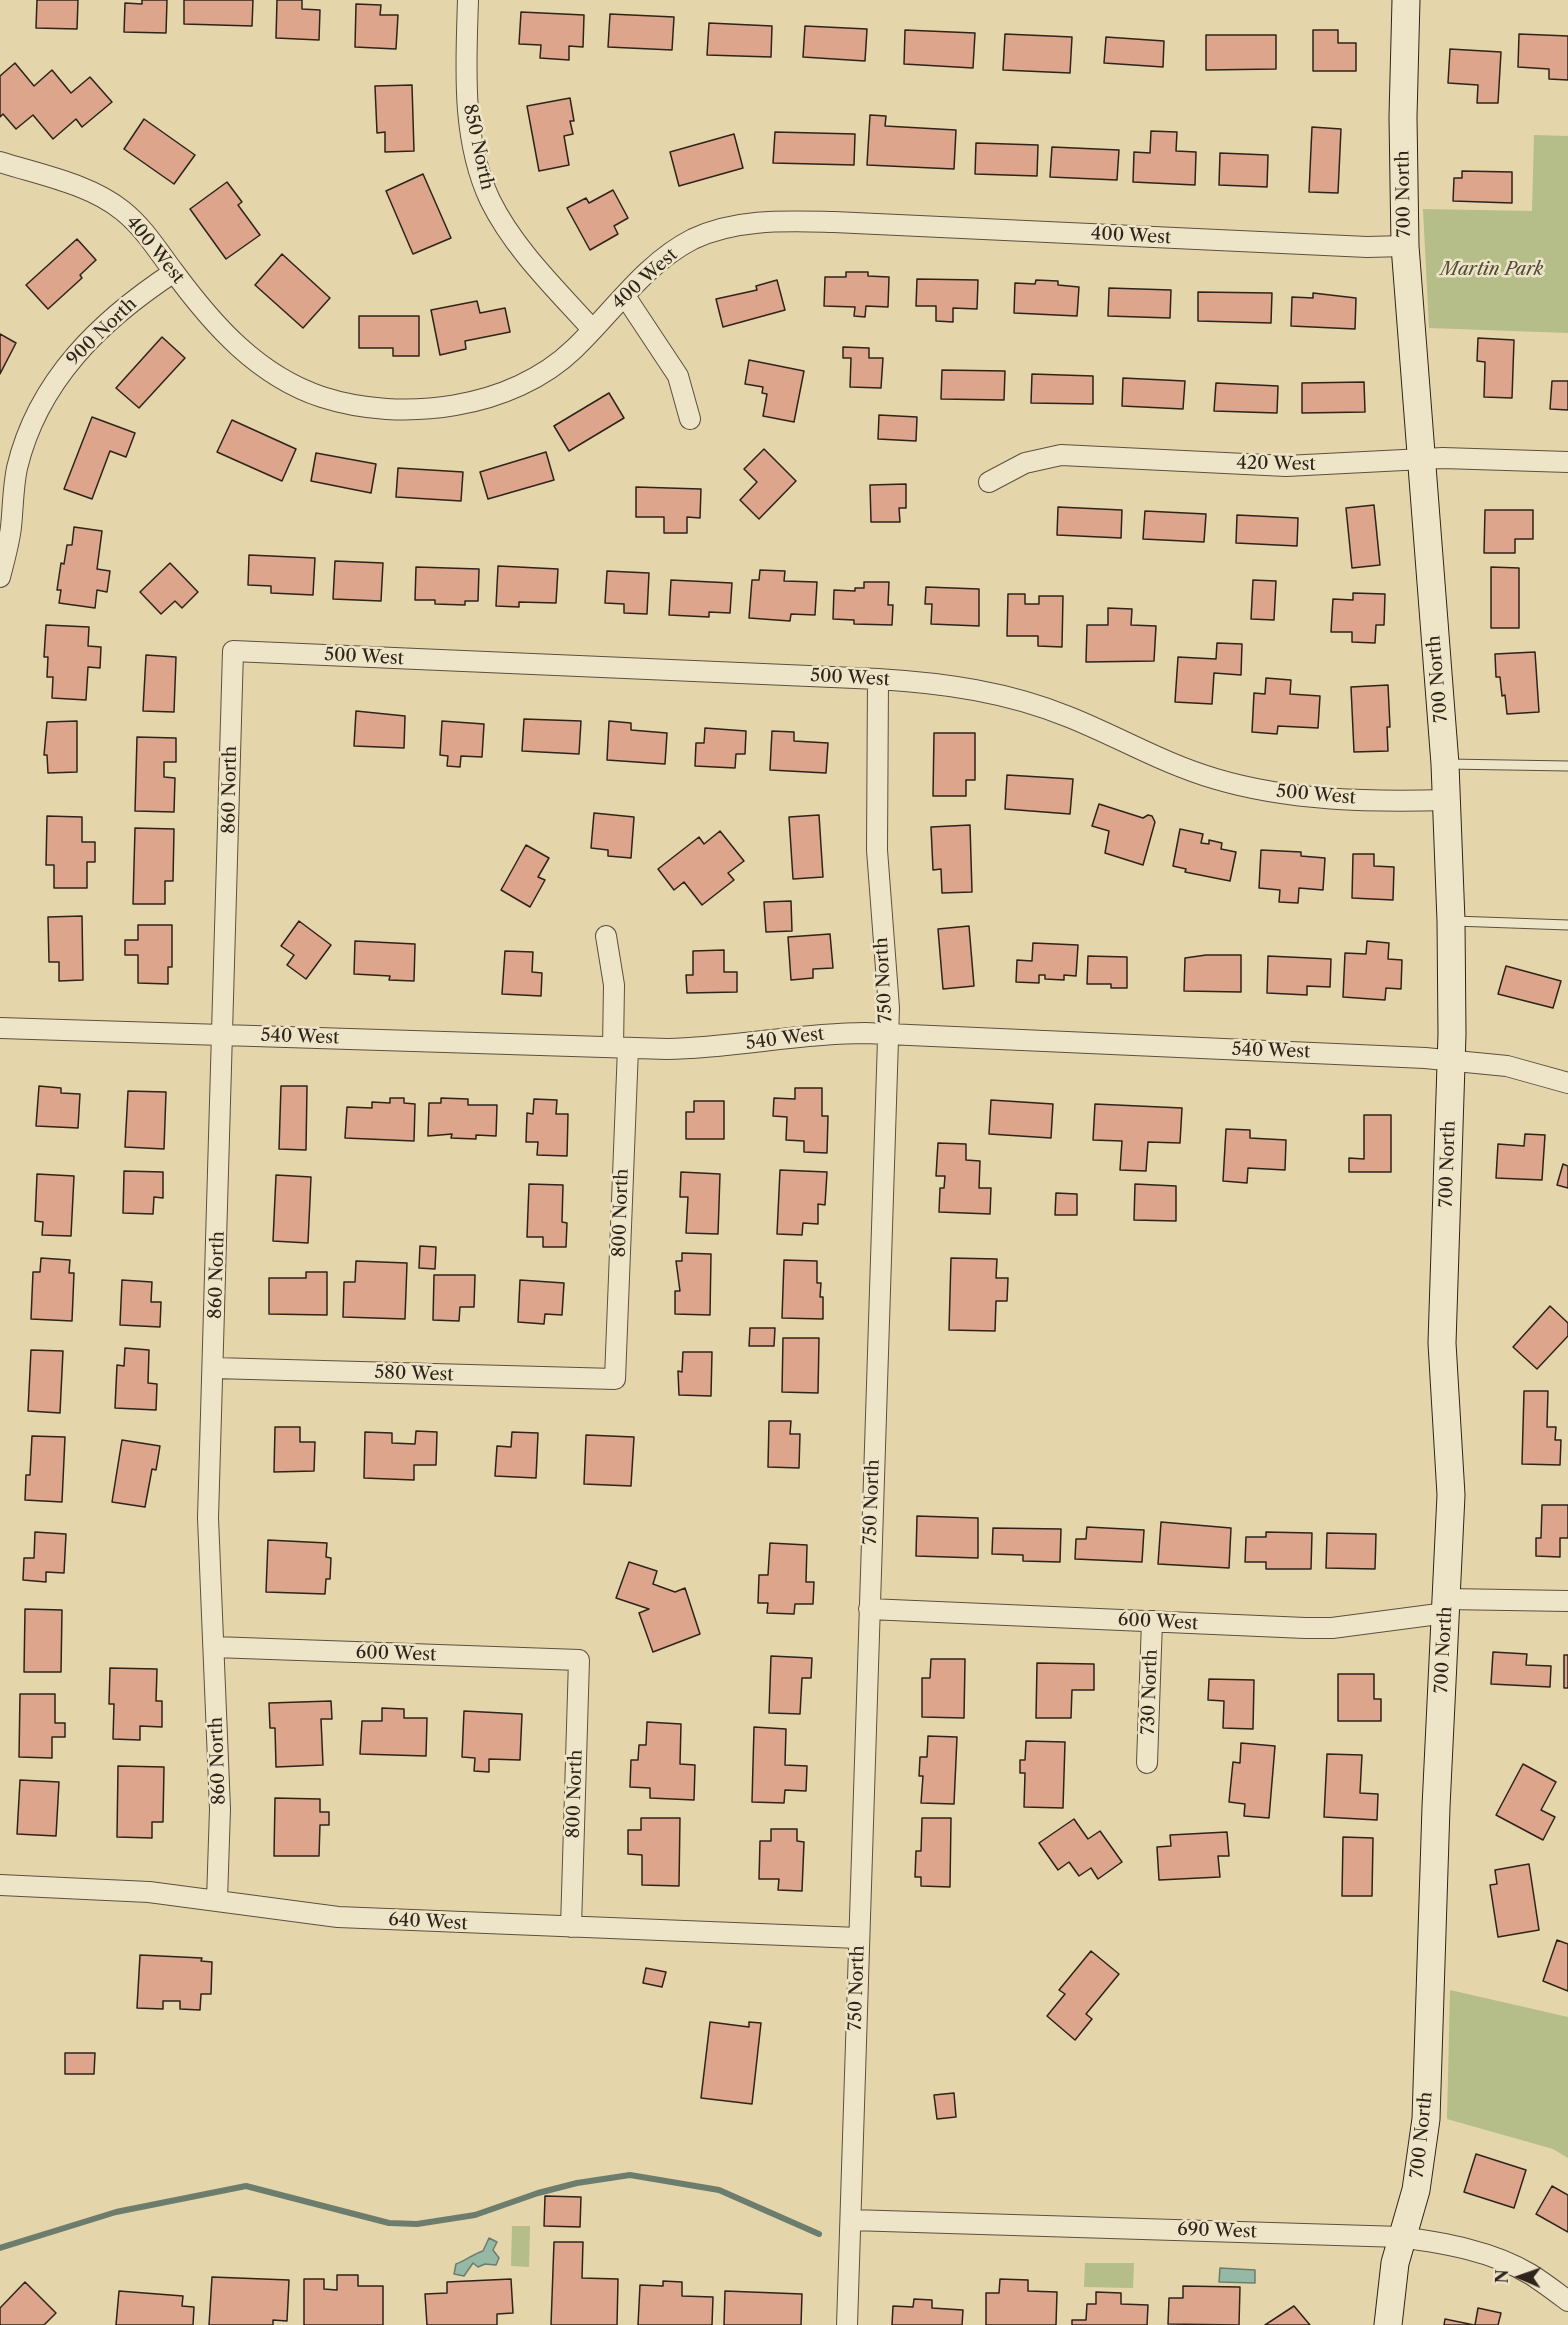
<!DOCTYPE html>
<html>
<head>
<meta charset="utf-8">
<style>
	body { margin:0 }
	#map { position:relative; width:1568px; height:2325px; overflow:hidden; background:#e5d5ab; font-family:"Libre Caslon Text",serif }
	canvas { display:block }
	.north { position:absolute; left:1490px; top:2247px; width:60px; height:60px; -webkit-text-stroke:4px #eee4c8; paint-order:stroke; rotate:272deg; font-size:16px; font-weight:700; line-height:24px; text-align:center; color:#2e241a }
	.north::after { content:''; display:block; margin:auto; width:21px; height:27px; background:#2e241a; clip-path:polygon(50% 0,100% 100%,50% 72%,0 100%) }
</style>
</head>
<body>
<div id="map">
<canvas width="1568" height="2325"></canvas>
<div class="north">N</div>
</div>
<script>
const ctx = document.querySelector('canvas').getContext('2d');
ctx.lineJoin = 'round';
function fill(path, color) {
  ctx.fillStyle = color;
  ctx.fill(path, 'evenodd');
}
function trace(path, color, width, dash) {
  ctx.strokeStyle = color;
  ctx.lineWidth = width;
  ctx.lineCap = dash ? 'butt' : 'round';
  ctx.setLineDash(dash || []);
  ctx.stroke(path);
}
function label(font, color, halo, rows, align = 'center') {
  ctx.font = font + ' "Libre Caslon Text",serif';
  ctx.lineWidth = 5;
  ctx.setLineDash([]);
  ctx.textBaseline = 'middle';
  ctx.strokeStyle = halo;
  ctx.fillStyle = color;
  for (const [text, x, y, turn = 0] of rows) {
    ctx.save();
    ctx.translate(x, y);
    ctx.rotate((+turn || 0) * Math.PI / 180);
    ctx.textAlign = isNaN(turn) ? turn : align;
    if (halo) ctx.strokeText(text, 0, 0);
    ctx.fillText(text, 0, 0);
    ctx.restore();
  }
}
fill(new Path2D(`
	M1534 135 1568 136V333L1429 328 1423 209 1532 211Z
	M1450 1990 1568 2017V2158L1553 2149 1447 2119Z
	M512 2226H530L529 2267 511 2266Z
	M1085 2263H1134L1133 2288 1084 2287Z`), '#b5bd89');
const water = new Path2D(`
	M489 2238 497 2242 493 2250 499 2258 496 2265 485 2264 478 2267 473 2263 464 2276 454 2274 456 2264C467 2260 473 2254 483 2251Z
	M1220 2268 1255 2270V2283L1219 2282Z`);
fill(water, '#96b9a5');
trace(water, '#6c7d6d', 1.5);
trace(new Path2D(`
	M0 2248 116 2212 246 2186 389 2223 417 2224 475 2215 538 2193 577 2183 630 2175 719 2190 819 2234`), '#6c7d6d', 6);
const building = new Path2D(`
	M37 0H78L77 29 36 28Z
	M142 0H167L166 33 124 32 125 3 142 4Z
	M184 0H253L252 26 184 24Z
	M277 0H302V9L320 10 319 40 276 38Z
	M356 4 381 5 380 15H398L396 49 355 47Z
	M521 12 584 15 583 47 569 46V60L540 58 541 45 519 44Z
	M610 14 674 17 672 50 608 47Z
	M709 23 772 26 771 57 707 55Z
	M805 26 867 29 865 61 803 57Z
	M905 30 975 33 973 68 904 64Z
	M1313 30H1338V43H1356V71H1313Z
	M1005 34 1072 37 1070 73 1003 70Z
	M1519 34 1568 36V80L1549 79V69L1518 67Z
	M1206 35H1276V69L1206 70Z
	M1106 37 1164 41 1163 67 1104 63Z
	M1450 49 1501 52 1498 103H1477L1478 85 1448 83Z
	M15 63 34 86 52 70 71 93 90 77 112 102 82 127 76 119 53 139 33 115 16 129 3 114 0 117V76Z
	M412 85 414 151 385 152V132L377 133 375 86Z
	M570 98 574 121H570L573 134 564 136 569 165 539 171 527 106Z
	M870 115 886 116 885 126 956 130 954 169 867 165Z
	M144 119 195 155 174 184 124 149Z
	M1312 127 1341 129 1338 193 1309 192Z
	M1151 131 1177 132 1176 151 1196 152 1195 185 1133 182 1134 152 1150 153Z
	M775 132 855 134 854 165 773 163Z
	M734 134 743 168 679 186 670 152Z
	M976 143 1038 145 1037 176 975 174Z
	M1052 147 1119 150 1117 180 1050 177Z
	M1220 153 1268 155 1267 187 1219 185Z
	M1462 171 1512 172V203L1453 201 1454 178H1462Z
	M423 174 451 238 413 254 386 191Z
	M227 182 242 202 238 205 260 235 226 259 190 209Z
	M613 190 628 218 614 226 618 234 590 250 567 208 586 198 589 203Z
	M77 239 96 260 80 275 82 278 48 309 26 285Z
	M282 254 330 298 303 328 255 285Z
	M846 272H868V276L889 277 888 307 866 306 865 317 854 316 855 307 824 306 825 277H846Z
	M917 279 978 280 977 309 953 308V322L936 321V306H916Z
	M777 280 785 310 723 327 716 299 757 290 756 286Z
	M1036 280 1058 281V285L1079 287 1077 316 1014 313 1015 283 1035 284Z
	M1109 288 1171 290 1170 318 1108 316Z
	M1198 292 1272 293 1271 323 1198 321Z
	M1313 293 1356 298 1355 329 1291 326 1292 297 1313 298Z
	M477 301 480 313 505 308 510 332 465 341 466 349 440 355 431 310Z
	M359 316H419V356H393V348H359Z
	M0 334 16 343 0 374Z
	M162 337 185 358 139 408 116 388Z
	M1478 338 1514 340 1512 398 1484 397 1485 362 1477 361Z
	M843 347 869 348V358H883L881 388 850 387 851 358H843Z
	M749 360 804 371 794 422 763 416 767 394 762 393 763 387 745 384Z
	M942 370 1005 371 1004 400 941 399Z
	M1032 374 1093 376V404L1031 403Z
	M1123 378 1185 381 1183 409 1122 406Z
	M1552 381H1568V410L1550 409Z
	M1364 382 1365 412 1302 413V383Z
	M1216 383 1278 386 1277 413 1214 411Z
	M609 393 624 418 569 451 554 426Z
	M879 415 917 417 916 441 878 439Z
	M92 417 135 433 126 457 110 451 92 499 64 489Z
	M232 420 296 449 282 481 217 452Z
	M764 449 796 481 759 519 740 500 757 482 744 469Z
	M546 452 554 480 488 499 480 472Z
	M316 453 376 464 371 493 311 481Z
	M398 468 463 472 461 501 396 497Z
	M906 484V508H899L900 522H871L870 485Z
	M636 487 701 489 700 518 687 517V533H664V517H636Z
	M1374 505 1380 565 1352 568 1346 508Z
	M1058 507 1122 510 1121 538 1057 535Z
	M1485 510H1533V539H1515V553H1484Z
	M1145 511 1206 514 1204 542 1143 539Z
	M1237 515 1298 518 1297 546 1236 543Z
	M74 527 102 531 97 569 110 571 107 592 97 590 95 608 59 603 61 590H57L61 563 64 564 67 545H72Z
	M249 555 315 558 313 595 271 593V586L248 585Z
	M335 561 383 563 381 601 333 599Z
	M170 563 198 592 182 608 175 601 161 614 140 592Z
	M498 566 558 569 556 603 519 602V607L496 606Z
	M416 567 479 569 478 601H465V605L435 604V600H415Z
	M1491 567 1519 568V628H1491Z
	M760 570 785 571 784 581 817 582 815 615 791 614 790 621 749 618 752 580H759Z
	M607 571 649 573 647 614 624 613V604L605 603Z
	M671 580 732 583 730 613 709 612V617L669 615Z
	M1253 580 1276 581 1274 620 1251 619Z
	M864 582H889L888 605H893L892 625 854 624V620L833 619 834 590 855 591V588H864Z
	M926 587 979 589V626L931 624 932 604H925Z
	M1353 593 1385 594 1384 625H1376L1375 643 1352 642V632H1331L1333 599 1353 600Z
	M1008 594H1025V604H1039V596H1063L1062 647 1038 646V636H1007Z
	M1108 608 1132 609 1131 625 1156 626 1154 661 1086 662 1087 625H1108Z
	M46 625 89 627 88 646 101 647 100 668 88 667 86 700 52 698 53 677H47L48 657H44Z
	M1217 643 1242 644 1241 675 1214 673 1212 704 1175 702 1178 657 1216 659Z
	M1535 652 1539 712 1507 714 1505 695 1502 696 1500 677H1496L1495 654Z
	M146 655 176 657 174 712 143 711Z
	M1266 678 1291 680 1290 694 1320 696 1318 728 1278 726 1277 734 1252 732 1254 693 1265 694Z
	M1388 685 1390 727H1387L1388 751 1354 752 1351 687Z
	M356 711 405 716 404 748 354 746Z
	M524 719 581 721 579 754 522 751Z
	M77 721V772L48 773 47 755H44L47 722Z
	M442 721 484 724 482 757 461 756 460 767 447 766 448 756 440 755Z
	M609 721 631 723V730L667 733 665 764 607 760Z
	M705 728 746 731 745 754H736L735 768 695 766 696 743H704Z
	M772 731 794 732V741L828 743 826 773 770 770Z
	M934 733H975V780H966V796H933Z
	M137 737 176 738V762H164V777L175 778 174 812 135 811Z
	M1007 775 1073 779 1070 814 1005 809Z
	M1099 804 1143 818 1148 815 1152 816 1155 822 1143 865 1105 853 1109 831 1092 826Z
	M594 813 634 817 631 858 608 856V850L591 848Z
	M819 815 823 877 793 879 789 817Z
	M47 816 82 817V842H95V862H87V888H54V865H46Z
	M970 825 972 892 942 893 941 869 933 870 931 827Z
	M135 828 174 829 173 881H165V904H133Z
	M1180 829 1203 834 1201 843 1209 844V840L1222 843 1221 849 1236 852 1230 881 1185 872 1186 869 1173 866Z
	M720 831 744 861 728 873 734 880 702 905 684 882 674 890 658 869 699 837 704 844Z
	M526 845 549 858 538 877 545 880 530 907 501 890Z
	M1261 850 1301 852V856L1325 858 1323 890 1299 888 1298 903 1279 902 1280 890 1259 888Z
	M1353 854H1374V866L1394 867 1393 900 1352 898Z
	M791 901 792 931 766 932 764 902Z
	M82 916 83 980 59 981V962H49L48 917Z
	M299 921 331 945 306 979 287 965 294 955 281 946Z
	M138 925H172V967H168V984L138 983V955H125V940H138Z
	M969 926 974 986 943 989 938 929Z
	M830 934 833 968 813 969V978L791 980 788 937Z
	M355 941 415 944 414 981 389 980 390 976 354 974Z
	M1367 941 1389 943 1388 959 1402 960 1401 989 1386 988 1385 1000 1343 997 1345 953 1366 954Z
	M1033 943 1078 945 1076 976 1064 975V980L1045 979V975H1039V983L1016 982 1017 960 1032 961Z
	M724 950V972H737V992L687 993 686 975H693V951Z
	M505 951 533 952 532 972 542 973 541 996 502 994Z
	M1206 955H1241V992L1184 991 1185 958Z
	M1088 956 1127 957V988H1111V984H1087Z
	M1268 956 1331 959 1330 987 1307 986V995L1267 993Z
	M1506 966 1561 981 1553 1008 1498 994Z
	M39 1086 61 1088V1093L80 1094 78 1128 36 1126Z
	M281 1086H307L306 1150 279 1149Z
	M795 1088H822V1116H828L827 1153 804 1152V1141L786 1140 787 1117 773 1116 774 1098 795 1099Z
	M128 1091 166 1092 164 1149 125 1147Z
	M390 1098H404V1103L415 1104 414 1141 345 1138 347 1107 372 1108V1102L390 1103Z
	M441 1098 468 1099V1105H497L496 1136 476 1135V1139L451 1138 452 1134 428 1136 429 1103H441Z
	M534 1099 557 1100 556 1114H568L567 1156 537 1155 538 1142H526L527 1113 533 1114Z
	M991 1100 1053 1104 1051 1138 989 1134Z
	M694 1101H724V1139H686V1112H694Z
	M1095 1104 1182 1108 1180 1143 1148 1142 1146 1171 1120 1170 1122 1141 1093 1140Z
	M1364 1115H1391V1172H1349V1158L1364 1159Z
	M1226 1129 1250 1130V1138L1286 1140 1285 1170 1248 1168 1247 1183 1223 1181Z
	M1525 1134 1545 1135 1542 1180 1496 1178 1498 1144 1524 1146Z
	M938 1143 966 1144V1160L980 1161 979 1188H991L990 1214 939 1212 940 1188H944L945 1176H936Z
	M1563 1164 1568 1166V1188L1557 1185Z
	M780 1170 827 1172 825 1205 818 1204V1224L803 1223 802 1235 777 1234Z
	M124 1171 163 1172V1198L154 1197 153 1214 123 1213Z
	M681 1172 720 1174 718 1234 686 1233 688 1197H680Z
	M37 1174 74 1176 71 1236 42 1235 43 1222 35 1221Z
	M276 1175 311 1177 308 1243 273 1241Z
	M529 1184 563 1185 562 1222 567 1223 566 1247H543V1237H527Z
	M1135 1184 1176 1186V1221L1134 1220Z
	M1056 1193 1077 1194V1215H1055Z
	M420 1246 436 1247 435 1269 419 1268Z
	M682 1253 711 1254 710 1315 675 1314V1291H680L676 1261H682Z
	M41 1258 70 1260 69 1273H74L72 1321 31 1319 33 1272H40Z
	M951 1258 997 1259 996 1278H1008L1007 1301H996L995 1331 949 1330Z
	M784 1260 817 1261V1283H821L820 1297H823V1319L782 1318Z
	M356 1261 407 1263 405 1319 343 1317 344 1282H355Z
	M306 1272H327V1315L269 1314V1278H306Z
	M434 1275H475L474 1307H460L459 1321 433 1320Z
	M122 1280 152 1282 151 1302H161L160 1327 120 1325Z
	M520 1280 564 1283 562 1315 545 1314 544 1324 518 1322Z
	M1550 1306 1568 1323V1336L1537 1369 1513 1347Z
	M750 1328H775L774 1346H749Z
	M783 1338H819L818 1393 782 1392Z
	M125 1348 149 1350 148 1383 157 1384 156 1410 115 1408 117 1365 124 1366Z
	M31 1350 63 1351 60 1413 28 1411Z
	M683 1352H712L711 1396 679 1395 678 1371 682 1372Z
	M1524 1391H1548L1547 1427H1556L1555 1440H1561L1560 1465 1522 1464Z
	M769 1421H791L790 1434H800L799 1468 768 1467Z
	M275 1427H300V1442H315L314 1471 274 1472Z
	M416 1431 437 1432 436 1465H414V1480L364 1478 365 1432 392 1433V1443L415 1444Z
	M512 1432 538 1433 536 1478 495 1476 497 1446 511 1447Z
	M586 1435 634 1437 631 1486 584 1484Z
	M32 1436 65 1437 62 1502 25 1500 26 1475H30Z
	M122 1440 160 1446 156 1470 152 1469 145 1507 112 1502Z
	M1542 1505H1568V1538H1560V1557L1536 1556V1538H1541Z
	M917 1516 978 1518V1558L916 1556Z
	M1161 1522 1231 1528 1229 1568 1158 1564Z
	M1087 1527 1144 1530 1142 1562 1075 1559 1076 1539H1086Z
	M993 1528 1061 1529 1060 1562 1023 1561V1555L992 1554Z
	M35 1532 66 1534 64 1573 46 1572V1582L23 1580 24 1558H34Z
	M1266 1532 1312 1533 1311 1569H1266V1562H1245L1246 1537H1266Z
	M1327 1533 1376 1534 1375 1569 1326 1568Z
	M268 1540 327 1543 326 1557 331 1558 330 1579H326L325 1594 266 1592Z
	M770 1543 807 1545 806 1582H814L813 1604H795L794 1614 767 1613 768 1603H758L759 1575H768Z
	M629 1562 657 1571 653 1584 675 1592 685 1588 700 1634 653 1652 639 1613 649 1609 616 1598Z
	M25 1609 62 1610 61 1672H24Z
	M1493 1652 1527 1654 1526 1665 1551 1666 1550 1687 1491 1684Z
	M1564 1655H1568V1688H1564Z
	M771 1656 812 1658 811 1678H802L800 1714 769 1713Z
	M931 1659H965L964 1718 922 1717V1678H930Z
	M1037 1663 1094 1664V1690H1072L1071 1718H1036Z
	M110 1668 157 1669 156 1701H162V1727L140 1726V1740L113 1739 114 1704H109Z
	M1338 1674H1374V1699H1381V1721H1338Z
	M1209 1679 1254 1680 1253 1729 1223 1728 1224 1701 1208 1700Z
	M20 1694H55V1723H65V1737H52V1758L19 1757Z
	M331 1701 332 1719H321L323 1765 276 1767 275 1728H270L269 1703Z
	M382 1708 404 1709V1718H427L426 1756 360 1754 362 1721H382Z
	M464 1711 522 1714 520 1760 489 1759V1772L474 1771 475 1758 462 1757Z
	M647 1722 681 1724 680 1764 695 1765 694 1800 650 1798V1788L630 1787 631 1760H638L639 1745H646Z
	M754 1727 786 1729 785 1765 807 1766 806 1791 785 1790 784 1803 752 1802Z
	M928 1736 957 1737 954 1804 921 1803 923 1776H919L920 1757H927Z
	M1026 1741 1065 1742 1063 1808 1024 1807 1025 1773H1020V1760H1025Z
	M1241 1743 1275 1746 1269 1818 1244 1816 1245 1804 1229 1802 1233 1762 1240 1763Z
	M1327 1754 1362 1755 1360 1793 1378 1794 1377 1820 1324 1817Z
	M1523 1764 1556 1782 1541 1810 1555 1817 1543 1840 1496 1815Z
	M118 1766 164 1767 163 1822H152V1838L117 1837Z
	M20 1780 59 1782 56 1836 17 1834Z
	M275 1798 320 1799V1812H329V1825H320L319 1856H274Z
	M641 1818H680L679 1886 642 1885V1855L628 1854V1830H641Z
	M922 1818H951L950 1887 921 1886V1877H915L916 1851H921Z
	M1074 1819 1088 1839 1100 1831 1122 1862 1098 1879 1091 1868 1079 1876 1069 1862 1058 1870 1039 1843Z
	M771 1829H797V1841L804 1842 802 1891 778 1890 779 1879H759L760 1841H771Z
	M1227 1832 1229 1856H1218L1220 1877 1159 1880 1157 1847 1171 1846 1170 1835Z
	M1343 1837 1373 1838 1372 1896H1342Z
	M1529 1864 1539 1930 1498 1937 1490 1885 1497 1884 1495 1870Z
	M1557 1940 1568 1944V1991L1543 1981Z
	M1091 1951 1119 1974 1086 2014 1092 2019 1075 2040 1047 2016 1065 1994 1059 1990Z
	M140 1955 202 1958 201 1961 212 1962 211 1994H201L200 2010 180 2009V2001H163V2009L137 2008Z
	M646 1968 666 1972 662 1987 643 1983Z
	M710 2022 749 2027V2022L761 2023 752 2104 701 2098Z
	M65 2053H95L94 2074H65Z
	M954 2093 956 2117 937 2119 934 2095Z
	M1476 2154 1526 2170 1514 2208 1464 2192Z
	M1552 2186 1568 2195V2232L1536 2214Z
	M545 2196 581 2197 580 2227 544 2226Z
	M554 2242H583L582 2278 618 2279 617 2325H551Z
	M337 2275H358V2286H383V2325H304V2279H324V2289L337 2290Z
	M212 2277 289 2280 287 2321 273 2320V2325H209Z
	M511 2279 513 2313 497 2314V2325H427L425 2294 447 2293V2282Z
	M1000 2279 1028 2280V2291L1057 2292 1056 2325H986V2293H999Z
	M663 2281 682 2282V2296L713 2297 712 2325H638L640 2285 663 2286Z
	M25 2282 56 2313 44 2325H0V2308Z
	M1183 2286 1240 2287 1239 2325 1168 2324 1169 2298H1183Z
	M119 2291 183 2296 182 2306 194 2307 193 2325H116Z
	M725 2291 802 2294 801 2325H724Z
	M1096 2292 1121 2293V2304L1148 2305 1147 2325H1072V2320H1086L1087 2304H1096Z
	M914 2299 932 2300V2308L963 2310 962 2325H892L893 2306 913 2307Z
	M1294 2306 1310 2325H1265Z
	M1478 2308 1501 2313 1498 2325H1475Z
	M1445 2319 1474 2325H1444Z`);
fill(building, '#dca58c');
trace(building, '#2e241a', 1.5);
const lane = new Path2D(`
	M1447 764 1568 766
	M1454 921 1568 925`);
const street = new Path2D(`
	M468 0C466 66 461 138 490 200 514 249 556 289 592 329
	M0 162C41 175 90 184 123 211 144 228 158 251 174 272 213 325 258 376 322 397 402 423 512 409 574 349 613 312 644 264 693 239 737 218 788 221 834 222L1367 247 1405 246
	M625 296 678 376 690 419
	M989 482 1025 463 1061 455 1286 466 1443 458 1568 462
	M0 577C4 561 9 544 11 527 13 508 13 487 17 468 38 380 101 320 174 272
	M606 936 614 985 613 1047
	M0 1028 667 1049C734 1048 798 1033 865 1033L1425 1058 1507 1066 1568 1083
	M214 1368 615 1379 628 1048
	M1447 1599 1568 1601
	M869 1609 1305 1628H1332L1446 1613
	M214 1647 579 1660 571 1927
	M1147 1763 1152 1621
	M0 1885 149 1892 338 1917 858 1938
	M217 1900 220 1809 208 1518 233 651 878 679C944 683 1008 692 1069 717 1119 737 1164 764 1216 779 1290 801 1371 802 1447 800
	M851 2220 1401 2237C1444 2243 1492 2251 1530 2274 1543 2282 1556 2292 1568 2301
	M847 2325 889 1008 877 850 878 679`);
const secondary = new Path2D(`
	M1388 2325 1395 2263 1416 2190 1426 2119 1436 1807 1451 1495 1442 1343 1452 1034 1451 921 1445 764 1405 246 1403 117 1406 0`);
trace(lane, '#5c503e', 11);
trace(street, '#5c503e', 22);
trace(secondary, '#2e241a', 29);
trace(lane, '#eee4c8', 9);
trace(street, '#eee4c8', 20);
trace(secondary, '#eee4c8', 27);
label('18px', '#2e241a', '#eee4c8', [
	["850 North",478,147,78],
	["700 North",1404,194,-91],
	["400 West",1131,236,3],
	["400 West",155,250,51],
	["400 West",645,279,-42],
	["900 North",102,332,-44],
	["420 West",1276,464,1],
	["500 West",364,657,3],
	["500 West",850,678,3],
	["700 North",1438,679,-95],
	["860 North",230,790,-89],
	["500 West",1316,795,5],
	["750 North",884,980,-93],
	["540 West",300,1037,2],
	["540 West",785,1039,-7],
	["540 West",1271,1051,2],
	["700 North",1448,1164,-88],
	["800 North",621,1213,-88],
	["860 North",217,1275,-88],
	["580 West",414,1374,2],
	["750 North",872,1502,-88],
	["600 West",1158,1622,3],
	["700 North",1444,1650,-87],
	["600 West",396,1654,2],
	["730 North",1150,1692,-88],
	["860 North",218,1761,-92],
	["800 North",575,1794,-88],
	["640 West",428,1922,3],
	["750 North",857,1988,-88],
	["700 North",1422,2135,-84],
	["690 West",1217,2231,2]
]);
label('italic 18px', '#504a36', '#eee4c8', [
	["Martin Park",1492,270]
]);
</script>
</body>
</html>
